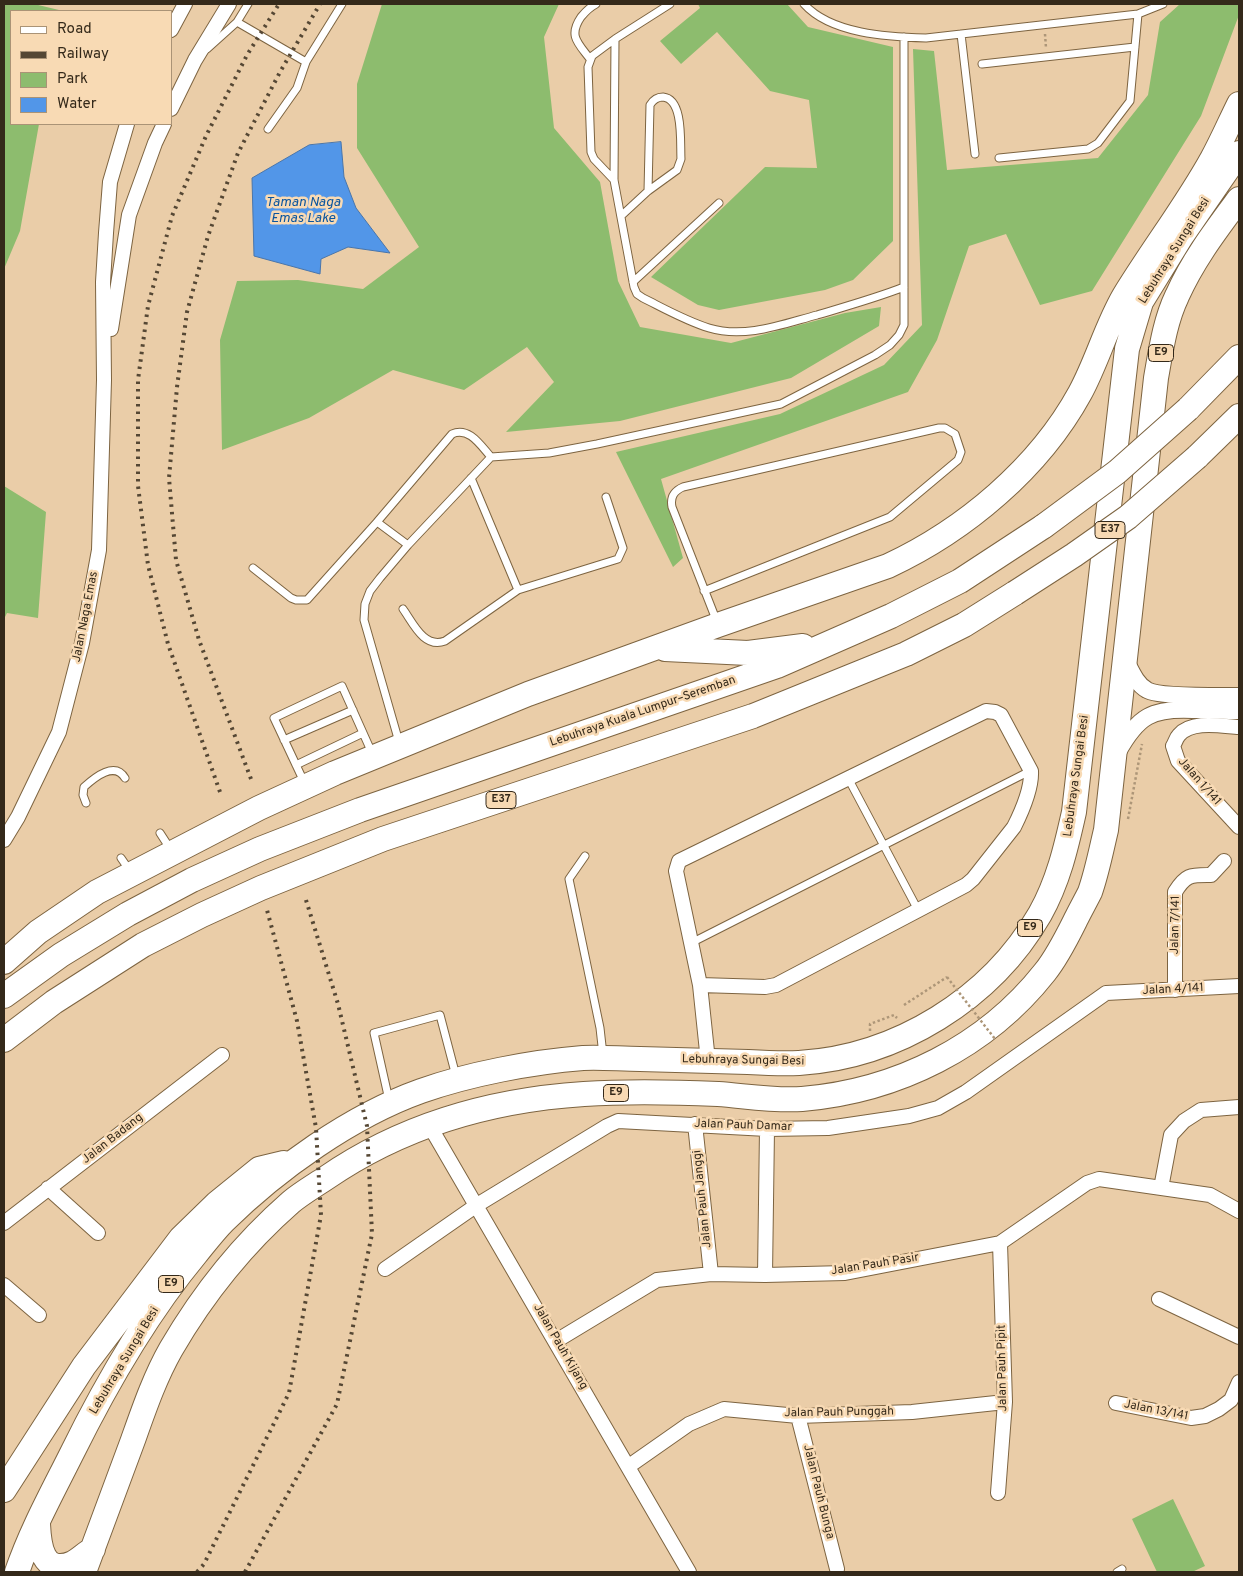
<!DOCTYPE html>
<html>
<head>
<meta charset="utf-8">
<style>
	body { margin:0 }
	#map { position:relative; width:1243px; height:1576px; overflow:hidden; background:#eacda8; font-family:Overpass,sans-serif }
	canvas { display:block }
	.frame { position:absolute; inset:0; border:5px solid #34291a; pointer-events:none }
	.legend { position:absolute; left:10px; top:10px; width:162px; height:115px; box-sizing:border-box; background:#f8dab4; border:1px solid #aa9376; margin:0; padding:6px 9px; list-style:none; font-size:15px; color:#34291a }
	.legend li { display:flex; align-items:center; gap:10px; height:25px }
	.legend b { width:25px; border:1px solid #aa9376 }
</style>
</head>
<body>
<div id="map">
<canvas width="1243" height="1576"></canvas>
<div class="frame"></div>
<ul class="legend">
<li><b style="height:6px;background:#fff"></b>Road</li>
<li><b style="height:6px;background:#554734"></b>Railway</li>
<li><b style="height:14px;background:#8dbc6e"></b>Park</li>
<li><b style="height:14px;background:#5296e8"></b>Water</li>
</ul>
</div>
<script>
const ctx = document.querySelector('canvas').getContext('2d');
ctx.lineJoin = 'round';
function fill(path, color) {
  ctx.fillStyle = color;
  ctx.fill(path, 'evenodd');
}
function trace(path, color, width, dash) {
  ctx.strokeStyle = color;
  ctx.lineWidth = width;
  ctx.lineCap = dash ? 'butt' : 'round';
  ctx.setLineDash(dash || []);
  ctx.stroke(path);
}
function label(font, color, halo, rows, align = 'center') {
  ctx.font = font + ' Overpass,sans-serif';
  ctx.lineWidth = 5;
  ctx.setLineDash([]);
  ctx.textBaseline = 'middle';
  ctx.strokeStyle = halo;
  ctx.fillStyle = color;
  for (const [text, x, y, turn = 0] of rows) {
    ctx.save();
    ctx.translate(x, y);
    ctx.rotate((+turn || 0) * Math.PI / 180);
    ctx.textAlign = isNaN(turn) ? turn : align;
    if (halo) ctx.strokeText(text, 0, 0);
    ctx.fillText(text, 0, 0);
    ctx.restore();
  }
}
fill(new Path2D(`
	M4 4H34L59 10 11 11V124H39L20 231 4 269Z
	M382 4H559L544 37 554 128 600 182 618 281 640 327 731 343 845 313 881 307 879 326 791 378 620 421 506 432 554 382 527 347 464 390 393 370 309 418 222 450 220 340 237 281 298 280 363 289 419 247 357 148V84Z
	M698 4H787L808 27 893 47V241L853 280 825 290 719 310 698 305 651 277 765 167 817 168 809 100 770 91 717 32 681 64 660 41 700 8Z
	M1180 4H1239V15L1201 116 1092 291 1040 305 1006 234 969 246 937 340 908 392 661 479 683 558 673 567 616 452 780 414 884 365 922 325 913 49 934 51 947 170 1098 158 1148 95 1160 22Z
	M4 486 46 512 38 618 7 613 4 619Z
	M1173 1499 1205 1566 1192 1572H1157L1132 1519Z`), '#8dbc6e');
const water = new Path2D(`
	M341 142 344 177 356 208 390 253 348 247 321 259 320 274 254 256 252 178 309 145Z`);
fill(water, '#5296e8');
trace(water, '#4975aa', 1);
const service = new Path2D(`
	M670 4 615 39 614 180 634 287 637 294 643 298C665 309 686 321 709 328 745 339 783 324 817 315 847 306 876 298 904 287
	M804 4C831 34 888 37 926 38L1138 14 1163 4
	M237 22 306 62 342 4
	M961 34 975 154
	M207 49 237 22 248 4
	M590 59C578 43 568 36 581 17 586 11 590 7 596 4
	M982 64 1135 47
	M268 129 297 88 306 62
	M999 158 1088 149 1098 143 1130 101 1138 14
	M614 180 594 159 591 152 588 67 592 56 615 39
	M621 216 648 191 677 170 681 159C680 143 684 99 663 97 657 97 653 100 650 105L648 191
	M633 282 719 203
	M471 478 518 590
	M377 522 408 545
	M253 568 291 598 296 600H307L377 522 452 434C469 426 481 446 491 457
	M704 591 890 517 958 460 961 452 955 434 945 428H939L683 487C674 491 670 497 672 507L717 622
	M403 609C413 623 424 649 445 641L518 590 618 559 623 548 606 497
	M284 740 353 710
	M399 742 364 620 365 604 370 591 380 578 408 545 491 457 549 453 597 444 781 404 875 355 890 345 899 335 904 325V37
	M296 765 363 733
	M848 778 918 910
	M305 784 274 718 342 686 372 753
	M86 803 83 795 84 787C95 777 115 761 125 778
	M160 833 171 850
	M585 856 569 879 600 1028 603 1055
	M121 858 130 871
	M691 943 1030 771
	M389 1100 374 1033 440 1015 456 1076
	M1117 1572 1122 1569`);
const minor = new Path2D(`
	M171 30 185 4
	M171 109 195 60 229 4
	M111 329 129 215 155 143 164 124
	M1239 727C1221 726 1192 720 1179 735 1176 738 1175 743 1173 746L1178 761 1239 827
	M4 840 18 817 59 732 82 643 99 550 104 380 103 282 106 233 110 182 127 124
	M700 985 765 987 776 985 966 885 973 879 1014 827C1022 811 1032 789 1031 771L1001 715 995 712 986 711 679 861 676 871 700 985 708 1061
	M1175 990V892C1186 874 1191 875 1211 875L1224 861
	M428 1123 689 1572
	M695 1124 711 1274
	M48 1188 98 1233
	M1161 1188 1171 1135 1184 1121 1201 1110 1239 1107
	M4 1223 222 1055
	M385 1269 477 1205 607 1126 618 1121 767 1129 828 1128 909 1116 938 1108 966 1092 1106 993 1239 986
	M765 1275 767 1129
	M4 1285 39 1315
	M1159 1299 1239 1337
	M556 1341 657 1280 711 1274 765 1275 845 1273 1000 1243 1087 1183 1099 1179 1210 1195 1239 1211
	M1116 1403 1191 1418 1205 1416 1219 1409 1231 1400 1239 1382
	M798 1416 837 1569
	M629 1466 689 1424 724 1409 798 1416 912 1412 1005 1402
	M998 1493 1005 1402 1000 1243`);
const tertiary = new Path2D(`
	M1125 659C1131 670 1136 684 1147 690 1158 697 1222 696 1239 696
	M1118 752C1138 716 1152 708 1193 710 1208 710 1224 711 1239 711`);
const motorway = new Path2D(`
	M1188 409 1239 357
	M1197 457 1239 416
	M665 649 748 653 803 646
	M4 962 38 932 97 892 259 808 335 773 528 694 718 625 888 566C965 530 1039 468 1080 393 1097 362 1106 327 1124 296 1152 250 1186 206 1212 159 1222 141 1230 122 1239 104
	M4 996 61 955 128 914 192 880 260 849 360 810 777 666 891 616 960 581 1044 526
	M4 1040 54 1002 143 945 202 915 261 888 383 839 753 716 906 654 964 625 1015 593
	M4 1490 84 1366 181 1238 217 1203 259 1169 284 1163
	M38 1524C39 1545 42 1576 73 1563 80 1559 86 1553 93 1549
	M17 1572C31 1531 52 1493 71 1455 106 1384 146 1314 196 1254 205 1243 214 1231 224 1221 277 1169 351 1116 421 1091 469 1074 532 1062 583 1058 602 1057 621 1059 640 1059 676 1060 712 1061 748 1062 765 1063 782 1064 799 1063 897 1057 991 999 1040 914 1058 882 1066 848 1074 812L1127 349 1141 302 1181 237 1239 153
	M84 1572C100 1528 117 1484 133 1440 144 1409 155 1377 171 1349 203 1294 243 1244 291 1202 302 1193 314 1186 326 1178 403 1125 491 1100 584 1094 629 1091 673 1092 718 1094 745 1096 775 1101 802 1099 897 1091 986 1047 1045 972 1058 956 1068 935 1077 917 1081 909 1086 900 1090 892 1097 872 1101 851 1106 830L1156 378C1161 350 1165 321 1177 296 1193 260 1216 230 1239 199`);
trace(service, '#7d6441', 9);
trace(minor, '#7d6441', 16);
trace(tertiary, '#7d6441', 18);
trace(motorway, '#7d6441', 26);
trace(new Path2D(`
	M1045 34 1046 48
	M1128 819 1142 744
	M904 1005 947 977
	M870 1031V1024L894 1015 897 1018`), '#ad9678', 2.5, [2.5, 2.5]);
trace(service, '#fff', 7);
trace(minor, '#fff', 14);
trace(tertiary, '#fff', 16);
trace(motorway, '#fff', 24);
trace(new Path2D(`
	M251 779 199 640 176 560 169 478 177 387 187 312 208 236 238 153 280 72 320 4
	M220 792 168 644 148 565 138 486V380L148 306 172 216 206 136 247 55 279 4
	M197 1572 204 1564 289 1393 321 1215 316 1128 297 1021 267 910
	M245 1572 337 1404 372 1234 367 1126 338 1004 306 900`), '#554734', 4, [2.5, 5]);
const motorwayBridge = new Path2D(`
	M1044 526 1117 472 1188 409
	M1015 593 1074 555 1128 517 1197 457`);
trace(motorwayBridge, '#7d6441', 26, []);
trace(new Path2D(`
	M947 977 995 1039`), '#ad9678', 2.5, [2.5, 2.5]);
trace(motorwayBridge, '#fff', 24);
for (const [x, y, w] of [
	[1161,353,25],
	[1110,530,30],
	[501,800,30],
	[1030,928,25],
	[616,1093,25],
	[171,1284,25]
]) {
  const box = new Path2D();
  box.roundRect(x - w / 2, y - 8.5, w, 17, 4);
  ctx.fillStyle = '#f8dab4';
  ctx.fill(box);
  trace(box, '#34291a', 1);
}
label('bold 11px', '#34291a', null, [
	["E9",1161,353],
	["E37",1110,530],
	["E37",501,800],
	["E9",1030,928],
	["E9",616,1093],
	["E9",171,1284]
]);
label('12px', '#34291a', '#f8dab4', [
	["Lebuhraya Sungai Besi",1175,251,-58],
	["Jalan Naga Emas",86,617,-79],
	["Lebuhraya Kuala Lumpur–Seremban",643,712,-19],
	["Lebuhraya Sungai Besi",1077,776,-82],
	["Jalan 1/141",1199,782,49],
	["Jalan 7/141",1176,925,-89],
	["Jalan 4/141",1173,990,-3],
	["Lebuhraya Sungai Besi",743,1061,1],
	["Jalan Pauh Damar",743,1126,2],
	["Jalan Badang",113,1139,-38],
	["Jalan Pauh Janggi",703,1199,-96],
	["Jalan Pauh Pasir",875,1265,-9],
	["Jalan Pauh Kijang",560,1347,60],
	["Lebuhraya Sungai Besi",125,1361,-59],
	["Jalan Pauh Pipit",1003,1368,-91],
	["Jalan 13/141",1156,1411,11],
	["Jalan Pauh Punggah",839,1413,-1],
	["Jalan Pauh Bunga",818,1492,76]
]);
label('italic 14px', '#0b559e', '#f8dab4', [
	["Taman Naga",303,203],
	["Emas Lake",303,219]
]);
</script>
</body>
</html>
